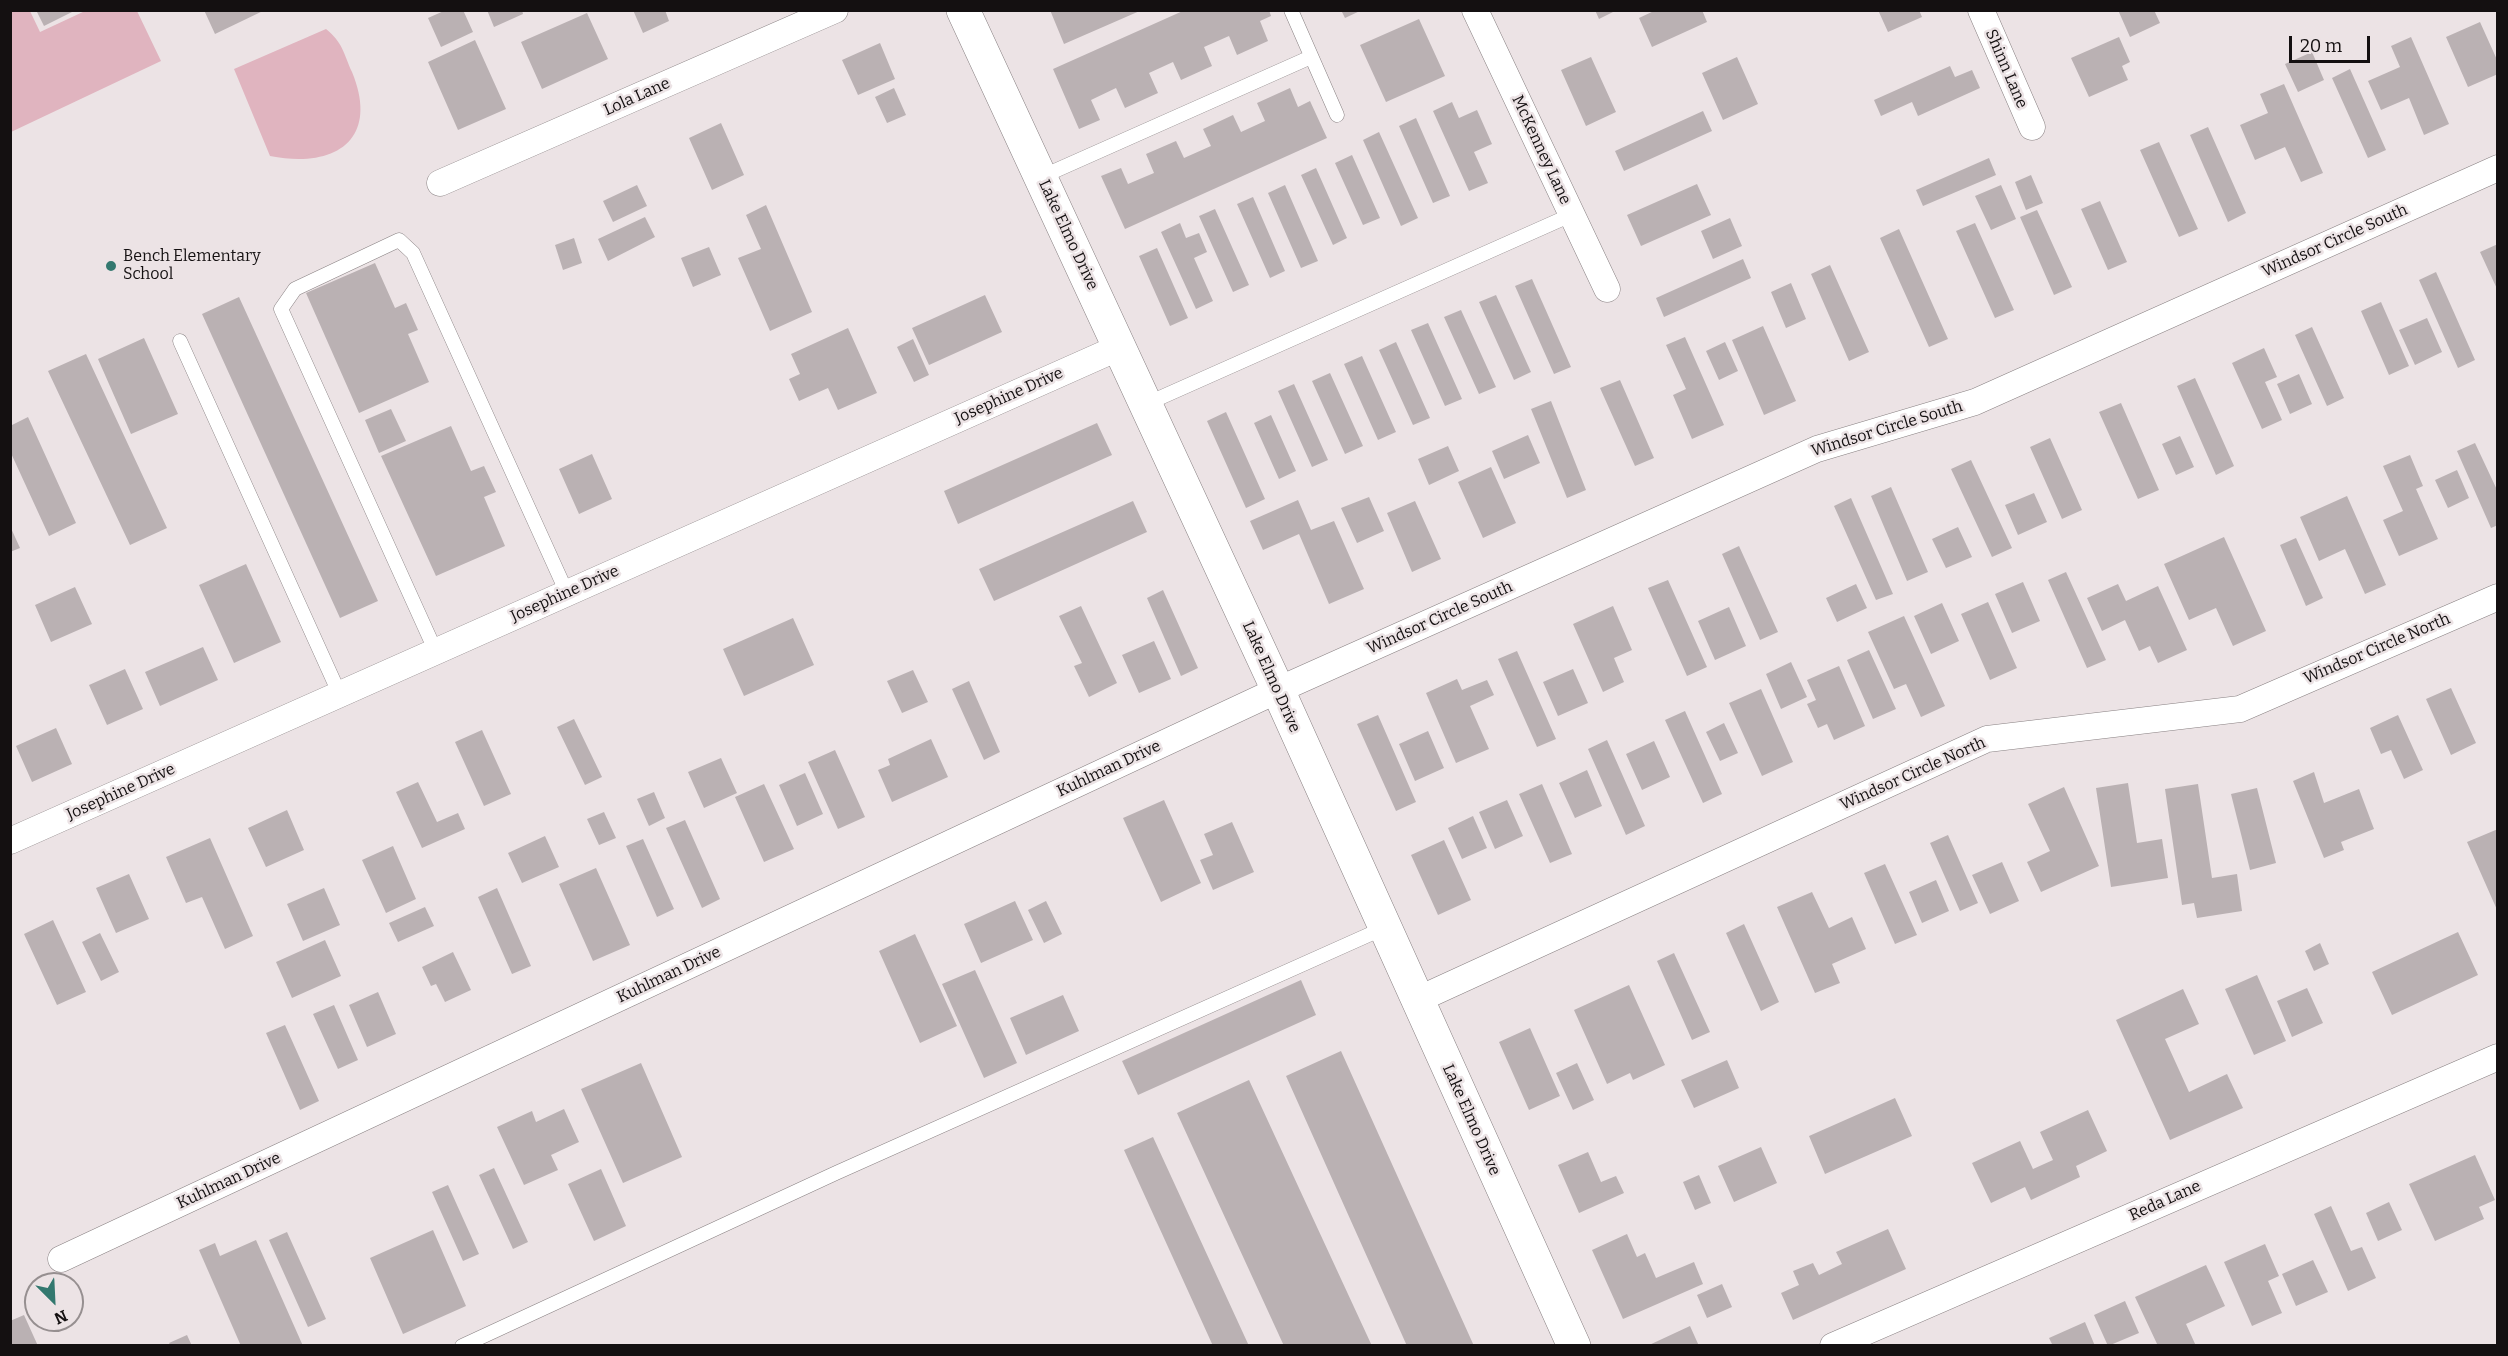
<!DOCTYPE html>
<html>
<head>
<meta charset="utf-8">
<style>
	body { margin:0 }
	#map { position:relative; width:2508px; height:1356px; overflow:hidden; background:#ece3e5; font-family:Bitter,serif }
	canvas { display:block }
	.frame { position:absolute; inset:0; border:12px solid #141011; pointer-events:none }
	.north { position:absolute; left:24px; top:1272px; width:60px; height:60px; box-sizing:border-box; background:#ece3e5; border:2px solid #968f90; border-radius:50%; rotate:156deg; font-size:16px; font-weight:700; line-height:24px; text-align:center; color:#141011 }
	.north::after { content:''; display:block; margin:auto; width:21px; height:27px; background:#33786f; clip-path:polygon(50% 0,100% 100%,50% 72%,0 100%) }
	.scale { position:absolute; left:2289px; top:36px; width:81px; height:27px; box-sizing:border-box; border:3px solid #141011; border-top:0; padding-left:8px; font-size:18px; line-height:21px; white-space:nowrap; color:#141011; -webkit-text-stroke:4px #ece3e5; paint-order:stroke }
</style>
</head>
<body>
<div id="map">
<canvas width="2508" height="1356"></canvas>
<div class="frame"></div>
<div class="north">N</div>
<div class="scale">20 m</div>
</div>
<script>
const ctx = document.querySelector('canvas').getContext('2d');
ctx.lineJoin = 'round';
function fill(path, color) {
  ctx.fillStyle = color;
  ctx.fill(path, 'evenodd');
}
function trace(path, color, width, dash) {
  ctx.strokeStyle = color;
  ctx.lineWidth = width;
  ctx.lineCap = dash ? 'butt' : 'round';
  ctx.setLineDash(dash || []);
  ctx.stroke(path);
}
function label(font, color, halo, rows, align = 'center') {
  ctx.font = font + ' Bitter,serif';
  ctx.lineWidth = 5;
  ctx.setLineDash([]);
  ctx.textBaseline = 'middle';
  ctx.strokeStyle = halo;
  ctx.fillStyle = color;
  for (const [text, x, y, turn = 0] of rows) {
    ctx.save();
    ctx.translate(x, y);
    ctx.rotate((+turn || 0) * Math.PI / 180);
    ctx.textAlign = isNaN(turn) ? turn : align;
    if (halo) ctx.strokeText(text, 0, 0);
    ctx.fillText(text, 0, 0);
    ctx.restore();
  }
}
fill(new Path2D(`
	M10 11H30L40 32 85 11H137L161 61 11 132Z
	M326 29C343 43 343 52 352 72 380 140 335 169 270 156L234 69Z`), '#e0b4bf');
fill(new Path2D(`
	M36 10H76L44 26Z
	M204 10H265L215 34Z
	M446 10H463L473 32 441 47 428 18Z
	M487 10H522L523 14 494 27Z
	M633 10H665L669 21 643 33Z
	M1050 10H1142L1064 44Z
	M1185 10H1269L1271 16 1260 21 1268 41 1237 55 1229 36 1204 47 1212 66 1181 80 1173 62 1149 73 1158 93 1125 108 1116 88 1091 100 1100 120 1079 129 1053 69Z
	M1341 10H1362L1345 18Z
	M1595 10H1617L1599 19Z
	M1656 10H1702L1707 22 1652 47 1639 18Z
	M1878 10H1919L1922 17 1888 32Z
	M2118 10H2154L2160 23 2130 37Z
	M587 13 608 59 542 89 521 42Z
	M1419 19 1445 76 1386 102 1360 45Z
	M2480 22 2498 62V74L2468 87 2446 37Z
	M2119 37 2130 62 2122 66 2128 80 2089 97 2071 58Z
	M2411 37 2449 124 2424 135 2409 98 2381 110 2368 81 2400 67 2391 46Z
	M475 40 506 109 458 130 428 62Z
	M880 43 895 79 858 95 842 60Z
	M2312 52 2324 80 2298 92 2285 64Z
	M1591 57 1616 112 1586 126 1561 70Z
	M1737 57 1758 104 1723 120 1702 73Z
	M1950 66 1955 77 1972 70 1980 88 1918 116 1912 102 1881 116 1874 100Z
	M2350 69 2386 150 2368 158 2332 78Z
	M2284 84 2323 173 2301 182 2285 147 2255 160 2240 125 2268 113 2260 94Z
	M894 88 906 115 887 123 875 97Z
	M1290 88 1298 107 1310 101 1327 138 1125 229 1101 176 1121 168 1128 184 1154 173 1146 154 1176 141 1184 158 1211 146 1203 129 1233 115 1241 132 1265 121 1257 103Z
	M1452 102 1459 118 1477 110 1492 144 1474 152 1488 183 1469 191 1433 111Z
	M1703 111 1712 131 1624 171 1615 151Z
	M1416 118 1450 196 1433 203 1399 126Z
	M721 123 744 175 712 190 689 138Z
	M2208 127 2246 213 2228 222 2190 135Z
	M1379 132 1418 218 1401 226 1363 140Z
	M2159 142 2198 229 2179 237 2140 150Z
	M1352 155 1380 218 1363 225 1335 163Z
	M1989 158 1996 175 1923 206 1916 190Z
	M1316 168 1347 238 1333 245 1301 175Z
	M2031 175 2043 203 2026 210 2015 182Z
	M1697 184 1711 215 1641 246 1627 215Z
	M637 185 647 206 613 222 603 201Z
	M1285 185 1318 261 1301 268 1268 193Z
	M2001 185 2016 219 1991 230 1975 196Z
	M1253 197 1285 271 1270 278 1237 204Z
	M2100 201 2127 262 2108 270 2081 209Z
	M766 205 812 312 770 331 738 258 761 249 746 215Z
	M1215 209 1249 285 1233 292 1199 216Z
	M2037 210 2072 287 2054 295 2020 217Z
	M645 217 655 237 608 261 598 239Z
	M1730 218 1742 246 1713 259 1701 231Z
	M1180 223 1186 238 1199 233 1207 252 1194 258 1213 301 1196 309 1161 232Z
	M1975 223 2014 310 1995 318 1956 231Z
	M1899 229 1948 339 1929 347 1880 238Z
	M574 238 582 263 563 270 555 245Z
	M2498 244V291L2480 252Z
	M709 247 721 275 693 287 681 258Z
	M1157 248 1188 318 1170 326 1139 256Z
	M1743 259 1751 278 1664 317 1656 298Z
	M375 263 395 308 406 303 418 330 408 334 429 382 359 413 306 293Z
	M1830 265 1869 352 1849 361 1811 274Z
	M2436 272 2475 360 2458 368 2419 280Z
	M1532 279 1571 367 1554 374 1515 286Z
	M1791 283 1806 319 1786 328 1771 292Z
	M985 295 1002 332 929 365 912 328Z
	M1496 295 1531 372 1514 380 1479 302Z
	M239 297 378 601 340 618 202 314Z
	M2381 302 2409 366 2389 375 2361 311Z
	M1461 310 1496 387 1479 394 1444 317Z
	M2427 318 2442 352 2415 365 2399 330Z
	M1428 323 1462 399 1445 406 1411 330Z
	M1763 326 1796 401 1764 415 1732 340Z
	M2312 327 2344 398 2327 406 2295 335Z
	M848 328 877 393 838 410 828 388 799 401 789 379 800 374 791 354Z
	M1685 337 1724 425 1692 439 1673 395 1686 389 1666 345Z
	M144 338 178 414 131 434 98 359Z
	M913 339 929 375 914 382 897 347Z
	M1396 342 1430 418 1413 425 1379 350Z
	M1725 342 1738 371 1719 380 1706 351Z
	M2264 348 2277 377 2265 382 2282 420 2262 429 2232 363Z
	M86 354 167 528 130 545 48 371Z
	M1362 356 1396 432 1378 440 1344 364Z
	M1330 373 1363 446 1345 454 1312 381Z
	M2299 374 2312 404 2290 414 2277 384Z
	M2195 378 2234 466 2216 475 2177 386Z
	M1620 380 1654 458 1635 466 1600 388Z
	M1294 384 1328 460 1312 467 1278 391Z
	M1551 401 1586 490 1567 498 1531 409Z
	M2121 403 2159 490 2138 499 2099 412Z
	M391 409 406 441 379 453 365 420Z
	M1226 412 1265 499 1246 508 1207 421Z
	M1271 415 1296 471 1279 479 1254 423Z
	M28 417 76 523 49 536 10 451V426Z
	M1097 423 1112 455 958 524 944 491Z
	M451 426 471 471 484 466 496 492 484 497 505 546 436 576 381 456Z
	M1528 435 1540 463 1504 479 1492 451Z
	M2180 436 2194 467 2176 475 2162 444Z
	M2050 438 2082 510 2062 519 2030 447Z
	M2475 443 2498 492V525L2491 528 2457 451Z
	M1448 446 1459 471 1429 485 1418 459Z
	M592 454 612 499 579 514 559 469Z
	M2410 455 2423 486 2416 489 2438 539 2399 556 2383 520 2403 511 2383 466Z
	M1971 460 2012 548 1992 557 1951 469Z
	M1491 467 1516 523 1483 538 1458 482Z
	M2457 470 2469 498 2448 508 2435 480Z
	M1891 487 1928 572 1907 581 1871 496Z
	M2034 493 2047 522 2018 535 2005 505Z
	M2347 496 2386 585 2365 594 2345 549 2319 561 2300 517Z
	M1369 497 1384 531 1357 543 1341 508Z
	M1851 498 1893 594 1876 600 1834 506Z
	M1298 500 1311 530 1334 521 1364 589 1329 604 1299 534 1263 550 1250 521Z
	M1133 501 1147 532 994 601 979 569Z
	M1415 501 1441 559 1412 572 1387 513Z
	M10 526 20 548 10 552Z
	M1958 527 1972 557 1946 568 1932 539Z
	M2224 537 2266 631 2233 646 2216 608 2189 620 2164 564Z
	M2296 538 2323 598 2306 606 2280 545Z
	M1739 546 1778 632 1760 640 1722 554Z
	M246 564 281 642 234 663 199 585Z
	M2066 572 2106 660 2087 668 2048 580Z
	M1668 580 1707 667 1687 676 1648 588Z
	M2023 582 2040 621 2012 633 1995 594Z
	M1856 584 1867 608 1837 622 1826 598Z
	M2118 584 2126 601 2158 586 2187 650 2158 663 2150 646 2139 651 2125 620 2102 631 2087 598Z
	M75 587 92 624 51 642 35 605Z
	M1163 590 1198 668 1181 676 1147 598Z
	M1988 602 2017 668 1990 680 1961 614Z
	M1942 603 1959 641 1931 654 1914 616Z
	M1081 606 1117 683 1089 697 1074 666 1082 663 1059 616Z
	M1613 606 1632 650 1614 658 1624 682 1603 692 1573 624Z
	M1729 607 1746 646 1715 660 1698 621Z
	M1904 616 1945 706 1921 717 1906 684 1894 689 1868 632Z
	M793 618 814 665 744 696 723 649Z
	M1154 641 1171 679 1139 693 1122 655Z
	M203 647 218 680 160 706 145 672Z
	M1869 650 1896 709 1873 719 1847 660Z
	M1517 651 1556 739 1537 747 1498 659Z
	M1791 662 1807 697 1781 709 1766 674Z
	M1839 666 1865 726 1834 740 1827 724 1818 728 1807 704 1816 700 1807 680Z
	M125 669 143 709 107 725 89 685Z
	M1573 669 1588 703 1558 716 1543 682Z
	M913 670 928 702 902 713 887 681Z
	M1457 679 1462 690 1487 680 1494 695 1470 706 1489 749 1456 763 1426 693Z
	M969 681 1000 752 984 760 952 689Z
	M2451 688 2476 743 2451 755 2426 699Z
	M1761 689 1793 762 1762 776 1729 703Z
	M1685 711 1722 794 1703 803 1665 720Z
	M1378 715 1416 802 1396 811 1357 724Z
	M2398 715 2423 770 2404 779 2391 750 2381 754 2370 728Z
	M574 719 602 777 585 785 557 727Z
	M1724 723 1738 753 1720 761 1706 732Z
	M56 728 72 764 32 782 16 746Z
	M482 730 511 794 484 806 455 742Z
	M1428 731 1444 768 1415 781 1399 744Z
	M931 739 948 777 892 802 878 770 890 765 888 759Z
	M1607 740 1645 826 1626 835 1588 749Z
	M1654 741 1670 777 1642 790 1626 754Z
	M835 750 865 817 838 829 808 762Z
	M721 758 737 793 704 808 688 772Z
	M1587 770 1602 806 1575 818 1559 783Z
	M2314 772 2324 803 2359 789 2374 829 2341 842 2344 850 2324 858 2293 781Z
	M805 773 823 814 797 826 779 785Z
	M418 782 437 822 458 813 465 829 422 848 396 792Z
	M2128 783 2137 843 2162 839 2168 878 2111 887 2096 788Z
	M764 784 794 849 764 862 735 797Z
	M1542 784 1572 854 1550 863 1519 794Z
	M2198 784 2212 878 2237 874 2242 911 2197 918 2194 903 2182 905 2165 789Z
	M2064 787 2099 866 2041 892 2027 862 2050 851 2028 804Z
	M2257 788 2276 863 2250 870 2231 794Z
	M654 792 665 818 649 826 637 799Z
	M1164 800 1201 883 1161 902 1123 818Z
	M1507 800 1523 836 1495 849 1479 812Z
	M287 810 304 850 266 867 248 828Z
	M604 812 616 838 599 845 587 819Z
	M1473 816 1487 848 1462 859 1448 828Z
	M685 820 720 899 702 908 666 828Z
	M1232 822 1254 872 1213 890 1200 860 1213 855 1204 834Z
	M2498 829V912L2467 842Z
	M1948 835 1978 903 1960 911 1930 843Z
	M545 836 559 867 522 883 508 853Z
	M210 838 253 936 225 949 202 897 186 903 166 857Z
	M643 839 674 909 657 917 626 846Z
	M1444 840 1471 900 1438 915 1411 855Z
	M393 846 416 899 386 913 362 860Z
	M2002 862 2019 901 1990 914 1972 875Z
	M1885 864 1917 935 1895 944 1864 873Z
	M596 868 630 945 593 961 559 884Z
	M129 874 149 919 116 933 96 888Z
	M1936 880 1949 911 1922 923 1909 892Z
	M324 888 340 925 303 941 287 904Z
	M497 888 531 966 512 974 478 897Z
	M1812 892 1829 928 1852 917 1866 949 1832 964 1840 983 1815 993 1777 907Z
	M1015 901 1033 940 981 963 964 924Z
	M1046 901 1062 934 1044 943 1028 910Z
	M425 907 434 926 398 942 389 923Z
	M53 920 86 992 57 1005 24 934Z
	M1744 924 1779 1002 1761 1011 1726 933Z
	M2458 932 2478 975 2392 1015 2372 972Z
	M100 933 119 972 101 981 82 942Z
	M915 934 957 1026 920 1043 879 951Z
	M325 940 341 976 292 998 276 962Z
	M2320 943 2329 964 2314 971 2305 951Z
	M453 952 471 990 445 1002 436 984 431 986 422 967Z
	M1674 953 1710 1032 1692 1040 1657 961Z
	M975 970 1017 1063 984 1078 942 984Z
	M2257 975 2286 1041 2254 1055 2225 989Z
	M1301 980 1316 1015 1138 1095 1122 1061Z
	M1629 985 1665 1065 1633 1080 1630 1073 1607 1084 1574 1010Z
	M2307 988 2323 1023 2292 1037 2277 1001Z
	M2183 989 2199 1024 2165 1039 2189 1092 2227 1074 2243 1108 2170 1140 2116 1020Z
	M378 992 396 1034 367 1047 349 1005Z
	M1063 995 1079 1031 1026 1055 1010 1018Z
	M334 1005 358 1060 338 1069 313 1014Z
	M285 1025 319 1101 300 1110 266 1033Z
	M1530 1028 1560 1096 1529 1110 1499 1042Z
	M1341 1051 1474 1346H1407L1286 1076Z
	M1727 1060 1739 1088 1694 1108 1681 1080Z
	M641 1063 682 1157 623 1183 581 1089Z
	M1577 1063 1594 1100 1573 1110 1556 1073Z
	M1249 1080 1372 1346H1284L1177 1113Z
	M1895 1098 1912 1136 1825 1174 1809 1136Z
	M564 1109 579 1142 551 1155 558 1170 524 1185 497 1127 532 1111 536 1122Z
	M2088 1110 2107 1151 2076 1166 2080 1177 2031 1200 2025 1187 1991 1203 1972 1163 2020 1141 2033 1169 2053 1160 2040 1132Z
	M1153 1137 1249 1346H1213L1124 1150Z
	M1761 1147 1777 1183 1734 1202 1718 1166Z
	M1588 1152 1601 1182 1616 1176 1624 1193 1579 1213 1558 1165Z
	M2475 1155 2495 1200 2479 1207 2484 1219 2435 1241 2409 1184Z
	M494 1168 528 1242 513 1249 479 1175Z
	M601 1169 626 1226 594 1241 568 1184Z
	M1699 1175 1711 1203 1695 1210 1683 1182Z
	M448 1185 479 1254 463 1261 432 1192Z
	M2389 1202 2402 1230 2378 1241 2366 1213Z
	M2331 1206 2351 1251 2362 1247 2376 1278 2348 1291 2314 1214Z
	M1888 1229 1906 1269 1793 1320 1781 1293 1799 1285 1793 1271 1813 1263 1819 1275 1842 1264 1836 1252Z
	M433 1230 466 1306 403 1334 370 1258Z
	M287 1232 326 1319 308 1327 269 1240Z
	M1627 1234 1637 1257 1645 1253 1656 1278 1694 1262 1703 1284 1623 1319 1592 1250Z
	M256 1240 303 1346H241L199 1250 215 1243 220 1256Z
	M2265 1244 2279 1276 2268 1281 2282 1313 2252 1326 2224 1262Z
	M2313 1260 2328 1292 2296 1306 2282 1274Z
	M2206 1265 2225 1306 2186 1324 2196 1346H2158L2135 1297Z
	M1722 1284 1732 1307 1707 1318 1697 1295Z
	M2125 1301 2139 1333 2108 1346 2094 1315Z
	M24 1315 38 1346H10V1321Z
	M2085 1322 2095 1346H2053L2049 1338Z
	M1690 1326 1699 1346H1647Z
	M187 1335 192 1346H171L169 1343Z`), '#bab1b3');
const lane = new Path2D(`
	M1291 10 1337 115
	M1041 177 1311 57
	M180 341 340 695
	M1146 404 1571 215
	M436 652 281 309 295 289 399 240 413 253 567 593
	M462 1346 836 1173 1384 928`);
const street = new Path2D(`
	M1475 10 1607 289
	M1981 10 2032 127
	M440 183 835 10
	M10 841 1120 347
	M1417 1000 1987 739 2240 709 2498 597
	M61 1259 1278 690 1817 449 1975 402 2498 168
	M1833 1346 2498 1057`);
const secondary = new Path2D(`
	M963 10 1278 690 1574 1346`);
trace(lane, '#888082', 15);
trace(street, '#888082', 27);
trace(secondary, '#888082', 34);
trace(lane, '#fff', 14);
trace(street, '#fff', 26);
trace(secondary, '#fff', 33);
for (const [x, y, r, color] of [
	[111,266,6,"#33786f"]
]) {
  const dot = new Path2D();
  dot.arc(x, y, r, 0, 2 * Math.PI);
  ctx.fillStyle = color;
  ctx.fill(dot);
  trace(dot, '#ece3e5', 2);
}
label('16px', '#141011', '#ece3e5', [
	["Shinn Lane",2006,69,67],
	["Lola Lane",637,97,-24],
	["McKenney Lane",1541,150,65],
	["Lake Elmo Drive",1068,235,65],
	["Windsor Circle South",2335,241,-24],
	["Josephine Drive",1009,396,-24],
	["Windsor Circle South",1887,429,-17],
	["Josephine Drive",565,594,-24],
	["Windsor Circle South",1440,618,-24],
	["Windsor Circle North",2377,649,-23],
	["Lake Elmo Drive",1271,677,66],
	["Kuhlman Drive",1109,769,-25],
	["Windsor Circle North",1913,774,-24],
	["Josephine Drive",121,792,-24],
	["Kuhlman Drive",669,975,-25],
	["Lake Elmo Drive",1471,1120,66],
	["Kuhlman Drive",229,1181,-25],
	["Reda Lane",2165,1201,-24]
]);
label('16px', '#141011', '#ece3e5', [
	["Bench Elementary",123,257],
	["School",123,275]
], 'left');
</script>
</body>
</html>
